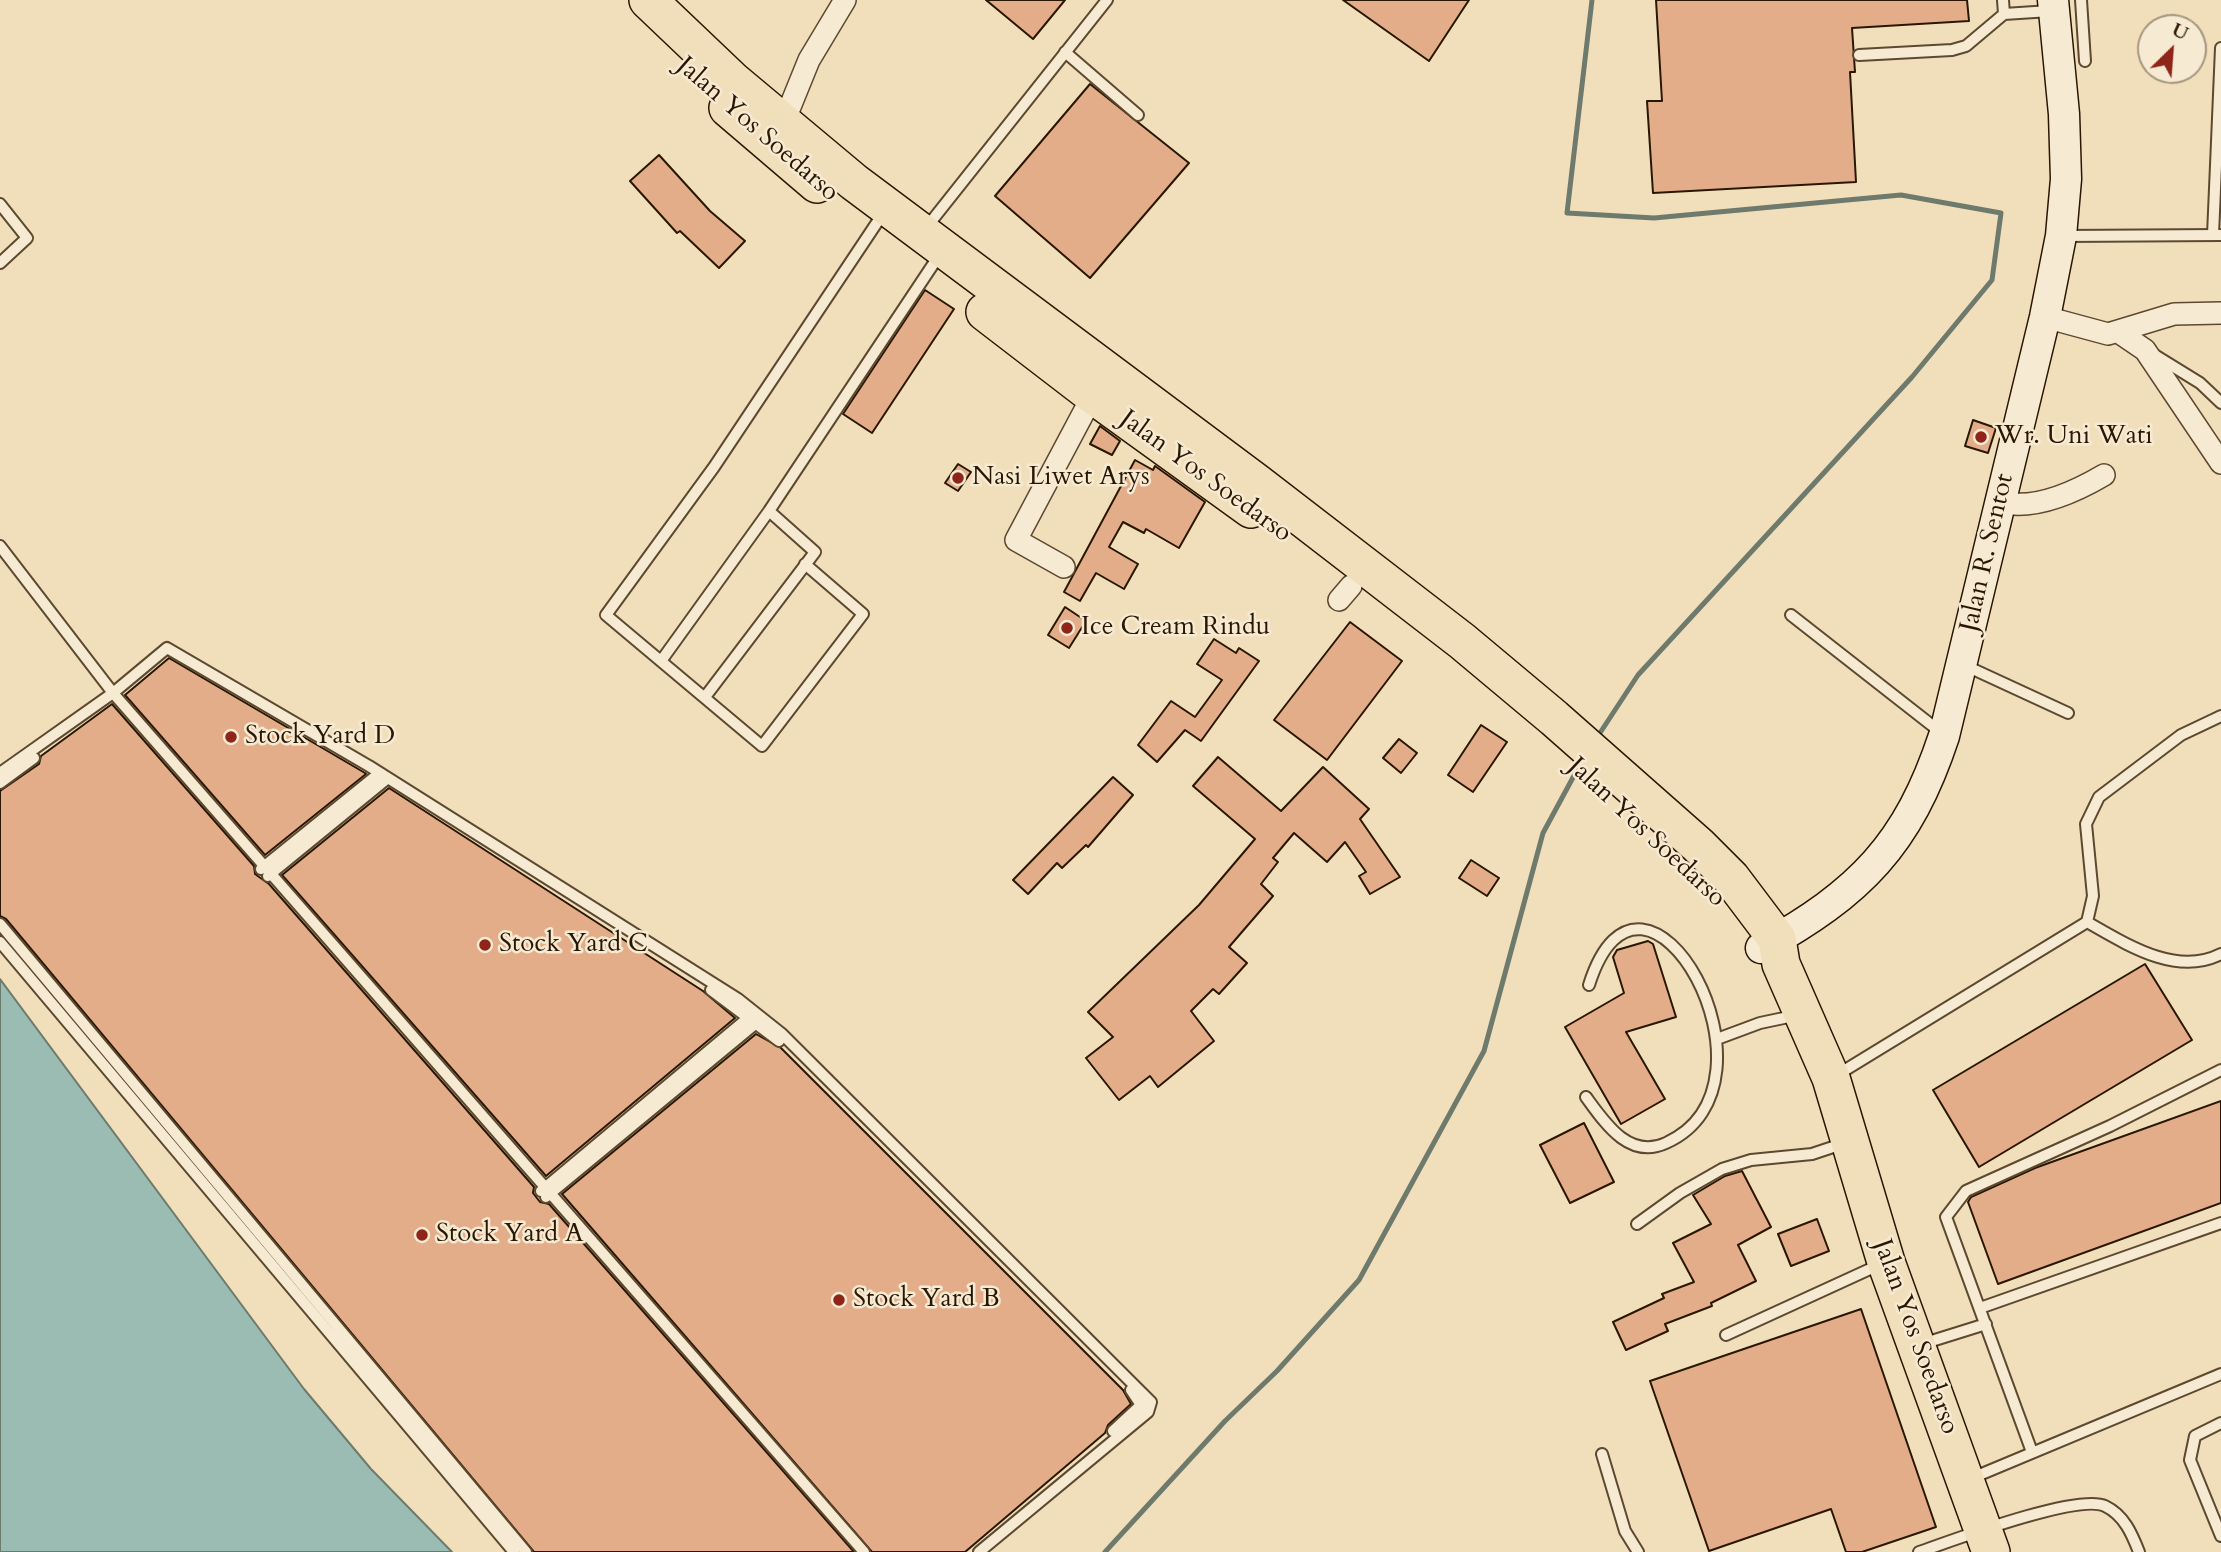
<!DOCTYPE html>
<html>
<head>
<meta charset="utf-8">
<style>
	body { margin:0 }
	#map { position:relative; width:2221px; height:1552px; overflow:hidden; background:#f1dfbb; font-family:Cardo,serif }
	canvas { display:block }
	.north { position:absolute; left:2137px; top:14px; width:70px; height:70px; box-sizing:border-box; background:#f6ead3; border:2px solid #a4967f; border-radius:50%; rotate:25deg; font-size:19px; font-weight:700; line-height:28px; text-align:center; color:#2a1702 }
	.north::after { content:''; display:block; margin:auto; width:24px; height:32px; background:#8f2418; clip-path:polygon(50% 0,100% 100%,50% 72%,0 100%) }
</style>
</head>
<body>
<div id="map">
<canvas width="2221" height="1552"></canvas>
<div class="north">U</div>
</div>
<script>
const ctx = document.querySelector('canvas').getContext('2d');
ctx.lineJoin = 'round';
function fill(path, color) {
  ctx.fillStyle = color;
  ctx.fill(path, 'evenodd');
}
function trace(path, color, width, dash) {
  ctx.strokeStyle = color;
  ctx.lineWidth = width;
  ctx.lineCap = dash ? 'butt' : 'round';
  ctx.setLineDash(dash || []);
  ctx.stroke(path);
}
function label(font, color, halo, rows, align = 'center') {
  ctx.font = font + ' Cardo,serif';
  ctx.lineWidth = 5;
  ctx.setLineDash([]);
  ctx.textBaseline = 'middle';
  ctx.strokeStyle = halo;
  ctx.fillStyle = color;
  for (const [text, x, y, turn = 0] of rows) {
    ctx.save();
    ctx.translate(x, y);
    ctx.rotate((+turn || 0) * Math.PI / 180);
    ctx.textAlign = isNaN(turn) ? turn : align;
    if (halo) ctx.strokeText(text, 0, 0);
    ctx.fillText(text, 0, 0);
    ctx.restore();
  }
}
const water = new Path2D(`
	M0 979 304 1389 371 1469 452 1552H0Z`);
fill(water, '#9bbcb2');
trace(water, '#6e7a6c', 2);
trace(new Path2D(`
	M1592 0 1567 213 1654 218 1901 195 2001 213 1992 280 1912 377 1638 675 1596 739
	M1105 1552 1225 1421 1277 1371 1359 1280 1484 1051 1543 833 1583 759`), '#6e7a6c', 5);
const building = new Path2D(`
	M986 0H1065L1033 39Z
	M1343 0H1469L1429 61Z
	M1656 0H1967L1969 21 1852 28 1855 72H1850L1856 182 1653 193 1647 101H1662Z
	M1090 84 1189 163 1090 278 995 196Z
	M659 155 710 211 745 241 719 268 680 231 677 233 630 181Z
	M925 290 954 309 872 433 843 414Z
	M1973 420 1996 428 1988 453 1965 446Z
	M1100 426 1120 441 1112 455 1090 444Z
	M1135 460 1153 470 1155 466 1205 502 1179 548 1146 529 1144 533 1123 522 1109 547 1138 564 1124 589 1096 573 1080 601 1064 592Z
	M958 464 971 472 958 491 945 483Z
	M1065 607 1086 621 1069 648 1048 635Z
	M1350 622 1402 661 1327 760 1274 720Z
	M1214 639 1236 653 1239 648 1259 661 1201 741 1185 730 1157 762 1138 745 1171 701 1195 717 1222 680 1197 664Z
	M169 658 365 773 366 774 265 855 125 695Z
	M112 704 254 866 255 874 269 884 534 1187 533 1193 540 1202 549 1204 854 1552H534L6 919 0 916V791L39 764 41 756Z
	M1481 725 1507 742 1473 792 1448 775Z
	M1399 739 1417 753 1401 773 1383 758Z
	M1218 757 1281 811 1323 767 1369 809 1360 819 1400 877 1370 894 1359 876 1366 872 1345 842 1327 862 1294 833 1273 858 1278 862 1261 884 1273 896 1229 947 1247 963 1219 994 1213 989 1191 1011 1214 1041 1158 1087 1150 1076 1119 1100 1086 1058 1113 1037 1088 1012 1199 905 1255 839 1193 786Z
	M1113 777 1133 795 1088 847 1086 845 1062 868 1057 863 1028 894 1013 880Z
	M389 788 703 991 735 1018 546 1176 282 875Z
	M1471 860 1499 878 1487 896 1459 878Z
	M1648 941 1653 944 1676 1017 1626 1032 1665 1099 1621 1124 1565 1027 1624 993 1613 957 1617 950Z
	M2145 964 2192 1040 1979 1167 1933 1090Z
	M756 1034 781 1048 1123 1390 1131 1404 1108 1425 1105 1433 965 1552H872L562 1194Z
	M2221 1101V1203L1998 1284 1968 1202 1971 1197 2035 1168Z
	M1584 1123 1614 1182 1570 1203 1540 1145Z
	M1742 1171 1771 1227 1738 1245 1756 1281 1711 1303 1712 1306 1665 1324 1668 1331 1626 1350 1613 1322 1664 1298 1662 1294 1694 1282 1673 1243 1711 1224 1693 1195 1725 1176Z
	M1817 1219 1829 1251 1791 1266 1778 1234Z
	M1861 1309 1936 1527 1862 1552H1846L1831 1509 1709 1551 1650 1381Z`);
fill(building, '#e3ad89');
trace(building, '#2a1702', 2);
const lane = new Path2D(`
	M2003 0 2004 14
	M2081 0 2085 61
	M1065 52 1138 115
	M1859 55 1952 50 1966 46 2004 14 2050 11
	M0 204 27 238 0 263
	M926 228 1107 0
	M2213 235 2221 48
	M2063 236 2221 235
	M2153 354 2200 383 2221 403
	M0 546 113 693 864 1552
	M805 564 863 614 762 746 606 615 714 467 884 212
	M1791 615 1943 734
	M661 661 769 511 940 254
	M1964 665 2068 713
	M705 697 815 552 769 511
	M0 773 113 693 167 648 369 766 738 999 782 1034 1151 1402 1148 1412 979 1552
	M0 783 34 758
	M261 869 376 776
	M268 876 388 778
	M2087 922C2126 944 2176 977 2221 954
	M0 924 526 1552
	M0 942 514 1552
	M711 990 779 1041
	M1717 1039 1760 1023 1798 1015
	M1837 1075 2087 922 2093 896 2086 824 2099 797 2181 735 2221 716
	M1586 1097C1605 1123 1629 1160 1666 1143 1796 1085 1643 814 1589 985
	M541 1191 749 1017
	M546 1197 760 1020
	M1637 1224 1680 1193 1722 1169 1751 1160 1812 1154 1845 1143
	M1980 1308 2221 1223
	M1726 1335 1881 1264
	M1922 1344 1986 1324
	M2221 1423 2195 1436 2190 1460 2221 1536
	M1113 1431 1141 1405 1131 1390
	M2032 1452 1946 1217 1966 1191 2110 1126 2221 1070
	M1602 1454 1625 1531 1638 1552
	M1972 1478 2221 1374
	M1919 1552C1951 1541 2078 1493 2105 1506 2124 1515 2132 1534 2139 1552`);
const street = new Path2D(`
	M783 124 809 60 845 0
	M2045 317 2108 334 2174 314 2221 313
	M2120 333 2145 350 2221 463
	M2000 502C2034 511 2075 492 2104 475
	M1064 567 1016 540 1093 395
	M1339 600 1351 586`);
const secondary = new Path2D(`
	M1761 948C1860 893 1908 845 1944 736L2045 317 2061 236 2066 179 2064 114 2053 0`);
const highway = new Path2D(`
	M648 0 732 80 854 182 1257 483 1462 641 1554 718 1698 845 1731 878 1777 939 1781 964 1831 1078 1886 1262 1991 1552
	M728 108 817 184
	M985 312 1093 395 1251 509`);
trace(lane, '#5c4930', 14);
trace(street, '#5c4930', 24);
trace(secondary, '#2a1702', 33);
trace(highway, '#2a1702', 40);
trace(lane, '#f6ead3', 10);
trace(street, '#f6ead3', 21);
trace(secondary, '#f6ead3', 30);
trace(highway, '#f1dfbb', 37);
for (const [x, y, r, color] of [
	[1981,437,7,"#8f2418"],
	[958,478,7,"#8f2418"],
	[1067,628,7,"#8f2418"],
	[231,737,7,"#8f2418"],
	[485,945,7,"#8f2418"],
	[422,1235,7,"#8f2418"],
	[839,1300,7,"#8f2418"]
]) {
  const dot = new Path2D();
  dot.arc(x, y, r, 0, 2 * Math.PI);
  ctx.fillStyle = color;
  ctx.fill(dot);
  trace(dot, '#f6ead3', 2.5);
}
label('26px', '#2a1702', '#f6ead3', [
	["Jalan Yos Soedarso",757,130,41],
	["Jalan Yos Soedarso",1205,477,36],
	["Jalan R. Sentot",1988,553,-77],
	["Jalan Yos Soedarso",1646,833,43],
	["Jalan Yos Soedarso",1915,1337,70]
]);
label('26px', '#2a1702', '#f6ead3', [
	["Wr. Uni Wati",1995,437],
	["Nasi Liwet Arys",972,478],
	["Ice Cream Rindu",1081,628],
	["Stock Yard D",245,737],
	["Stock Yard C",499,945],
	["Stock Yard A",436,1235],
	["Stock Yard B",853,1300]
], 'left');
</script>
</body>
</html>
